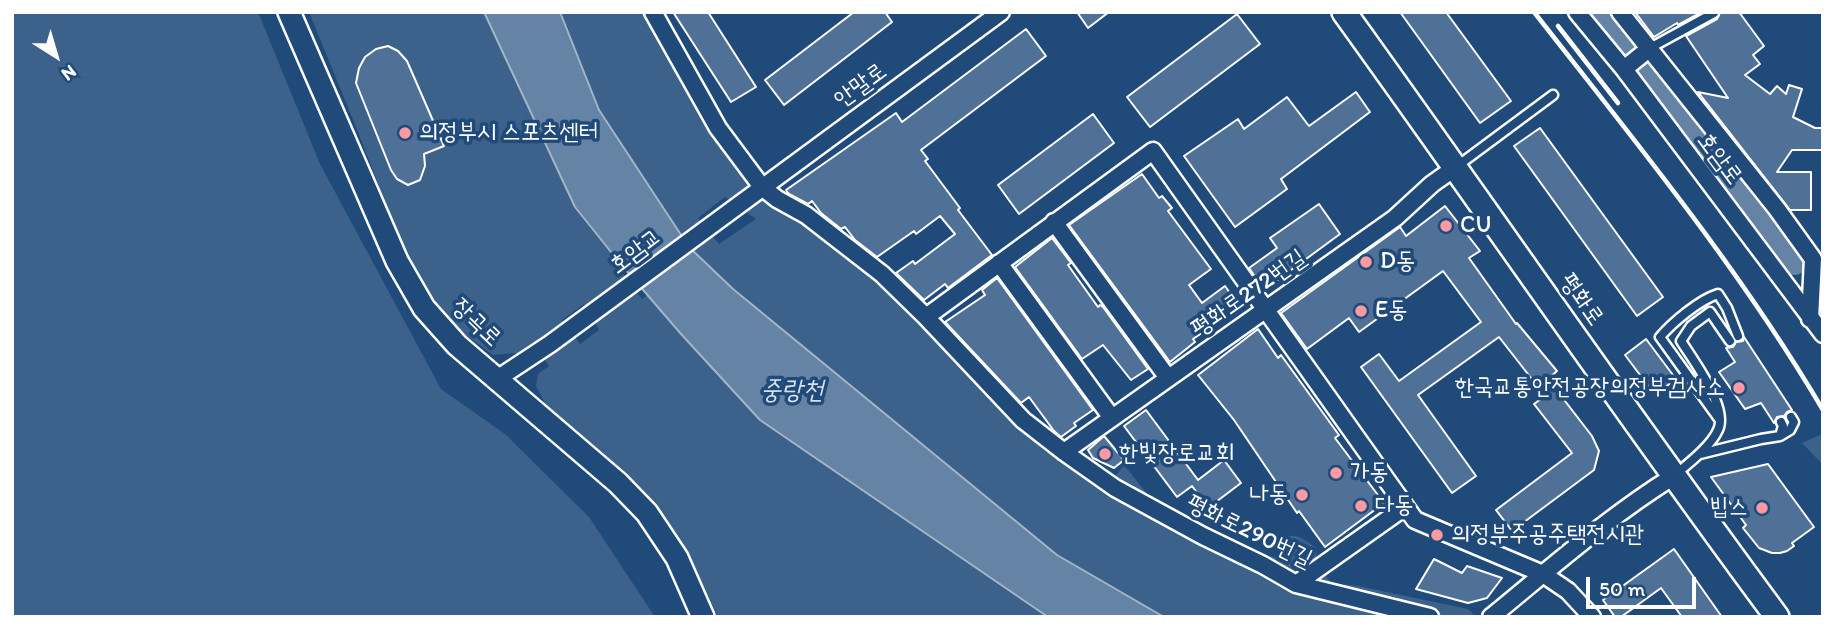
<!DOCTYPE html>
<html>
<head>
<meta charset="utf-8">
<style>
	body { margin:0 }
	#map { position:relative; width:1835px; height:629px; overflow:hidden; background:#1f4a7a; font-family:Itim,sans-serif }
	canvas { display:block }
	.frame { position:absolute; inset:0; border:14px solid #fff; pointer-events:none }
	.north { position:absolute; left:21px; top:21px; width:70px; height:70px; -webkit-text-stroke:5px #1f4a7a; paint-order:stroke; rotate:143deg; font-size:19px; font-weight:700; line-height:28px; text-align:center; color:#fff }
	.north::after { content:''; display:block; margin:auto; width:24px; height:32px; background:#fff; clip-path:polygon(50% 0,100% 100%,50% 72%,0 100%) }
	.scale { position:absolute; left:1586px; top:577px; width:110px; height:32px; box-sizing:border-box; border:4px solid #fff; border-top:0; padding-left:9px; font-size:21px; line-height:24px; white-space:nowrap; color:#fff; -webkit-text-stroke:5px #1f4a7a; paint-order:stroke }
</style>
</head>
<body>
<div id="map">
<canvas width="1835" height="629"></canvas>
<div class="frame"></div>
<div class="north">N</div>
<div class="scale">50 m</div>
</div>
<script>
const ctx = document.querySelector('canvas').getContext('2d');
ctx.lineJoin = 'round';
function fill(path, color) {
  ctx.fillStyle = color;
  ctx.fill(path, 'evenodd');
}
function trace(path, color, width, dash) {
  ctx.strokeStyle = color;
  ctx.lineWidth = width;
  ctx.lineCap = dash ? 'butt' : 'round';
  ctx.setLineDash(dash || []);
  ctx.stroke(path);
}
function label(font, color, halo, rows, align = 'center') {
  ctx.font = font + ' Itim,"Poor Story",sans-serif';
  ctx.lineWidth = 7;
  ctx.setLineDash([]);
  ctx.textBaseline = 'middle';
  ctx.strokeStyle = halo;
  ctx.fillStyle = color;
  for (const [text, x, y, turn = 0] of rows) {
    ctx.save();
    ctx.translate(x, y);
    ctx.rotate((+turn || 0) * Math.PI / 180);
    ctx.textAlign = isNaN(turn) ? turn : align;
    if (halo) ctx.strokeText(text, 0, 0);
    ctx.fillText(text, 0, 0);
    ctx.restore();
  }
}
fill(new Path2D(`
	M12 12H258L320 164 441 389 505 434 589 517 655 617H12Z
	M309 12H658L735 164 746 182 794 213 879 279 994 395 1042 449 1105 489 1124 465 1177 531 1262 555 1285 559 1274 539C1295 533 1299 535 1316 548V563L1331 583 1358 586 1468 609 1476 617H718L695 568 659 515 548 409 536 386 538 374 549 366 533 342 517 353 493 355 447 321 408 260 358 132ZM725 197 756 219 719 244 698 218ZM665 242 688 266 642 299 623 274ZM584 304 599 330 580 344 562 320Z
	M1822 434 1823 435V465L1802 443Z`), '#3c618b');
const water = new Path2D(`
	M484 12H560L599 110 689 247 733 289 1057 555 1164 617H1048L760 420 681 334 619 262 575 207Z`);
fill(water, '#6583a4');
trace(water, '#a3b5c8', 2);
trace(new Path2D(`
	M1601 12 1656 79 1794 262`), '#6583a4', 26);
const building = new Path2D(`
	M673 12H708L756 87 731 102Z
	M854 12H885L892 22 784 105 765 80Z
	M1077 12H1109L1088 28Z
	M1400 12H1446L1511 101 1480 123Z
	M1635 12H1702L1678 25 1677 23 1654 37Z
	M1720 12H1739L1764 46 1753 55 1760 64 1745 75 1770 94 1777 86 1786 94 1789 85 1802 89 1793 117 1815 128H1823V150H1792L1777 172H1811V210H1790L1698 92 1728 98 1686 36 1717 19Z
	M1237 14 1260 44 1150 127 1127 97Z
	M1026 29 1046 56 921 150 928 159 925 161 960 208 958 210 992 255 948 288 945 284 924 300 896 273 913 261 915 264 955 234 940 216 916 234 914 231 877 257 855 240 845 227 841 229 821 213 812 201 808 204 789 194 786 190 896 113 902 122Z
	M388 46 398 51 407 61 444 146 424 154 425 166 420 180 408 185 397 179 391 170 356 83 359 68 365 57 376 49Z
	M1356 92 1370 112 1281 179 1287 189 1235 227 1184 156 1238 119 1244 129 1287 97 1309 126Z
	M1093 114 1114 143 1019 214 998 185Z
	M1540 128 1663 297 1637 316 1514 146Z
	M1142 174 1159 198 1162 196 1172 208 1168 211 1211 269 1189 285 1202 303 1225 286 1240 307 1193 339 1195 342 1170 362 1069 225Z
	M1319 204 1340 234 1264 290 1249 268 1277 248 1270 238Z
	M1445 206 1480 251 1469 258 1516 324 1517 323 1557 371 1548 379 1592 436 1599 451 1594 470 1512 531 1496 510 1572 453 1534 404 1545 396 1499 337 1418 395 1476 476 1452 493 1361 367 1379 354 1399 381 1481 322 1443 271 1359 332 1349 318 1307 349 1281 313 1400 227 1406 236Z
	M1052 238 1071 263 1068 265 1098 307 1100 305 1103 307 1148 369 1131 380 1103 345 1082 359 1015 267Z
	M997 278 1093 410 1074 423 1076 426 1061 437 1054 431 1029 397 1021 403 945 322 985 295 982 290Z
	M1258 329 1278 358 1281 355 1339 435 1335 438 1384 503 1325 547 1299 511 1297 513 1234 420 1198 375Z
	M1744 337 1792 410 1787 412 1784 416 1777 417 1774 423 1761 403 1745 409 1719 372 1735 362 1726 348 1733 347 1736 342 1743 341Z
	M1646 339 1676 379 1655 395 1625 355Z
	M1146 410 1198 480 1224 460 1241 483 1208 508 1192 486 1177 497 1124 426Z
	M1104 436 1124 460 1114 468 1093 458 1088 450Z
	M1768 464 1814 527 1792 543 1794 546 1787 551 1780 553H1772L1759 548 1743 528 1746 525 1711 477Z
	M1674 549 1722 617H1682L1661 588 1621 617H1615L1603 600Z
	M1434 559 1462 573 1467 566 1502 578 1487 598 1468 603 1416 589Z`);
fill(building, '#507197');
trace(building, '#fff', 2);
const service = new Path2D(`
	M1650 48 1714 13
	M1456 167 1553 95
	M1719 419 1660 337C1673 322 1699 300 1718 294L1727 308 1738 336
	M1780 436 1790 430 1794 422 1791 417
	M1700 454 1761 439 1780 436 1783 426 1781 422
	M1676 474C1689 463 1711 446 1718 430 1729 408 1693 360 1681 341L1691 326 1710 312 1730 341`);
const minor = new Path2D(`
	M653 12 718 128 762 187 777 199 806 215 882 274 926 317 1023 420 1064 452 1115 488 1203 536 1263 565 1296 584 1430 617
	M1577 12 1624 69 1823 334
	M1620 12 1777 209 1813 259 1810 319
	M1624 69 1650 48
	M1054 222 1168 378
	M999 263 1112 418
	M926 317 1153 151 1415 520 1543 574 1568 591 1592 617
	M497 379 550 344 1001 12
	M1064 452 1395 218 1432 184 1456 167
	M1296 584 1405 507
	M1491 617C1551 568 1608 517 1674 476`);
const tertiary = new Path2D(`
	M289 12 397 261 424 308 457 345 618 483 647 513 677 558 703 617`);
const secondary = new Path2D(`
	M1344 12C1489 213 1629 418 1777 617`);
trace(service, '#fff', 13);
trace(minor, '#fff', 21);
trace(tertiary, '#fff', 26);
trace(secondary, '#fff', 28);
trace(service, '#1f4a7a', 8);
trace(minor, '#1f4a7a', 16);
trace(tertiary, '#1f4a7a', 21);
trace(secondary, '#1f4a7a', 23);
trace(new Path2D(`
	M1534 12C1635 141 1740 269 1823 410
	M1558 26 1618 103`), '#fff', 4.5);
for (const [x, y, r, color] of [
	[405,133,7,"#ff9aa2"],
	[1446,226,7,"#ff9aa2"],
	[1366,262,7,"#ff9aa2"],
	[1361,311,7,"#ff9aa2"],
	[1739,388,7,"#ff9aa2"],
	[1105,454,7,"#ff9aa2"],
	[1336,473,7,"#ff9aa2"],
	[1302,495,7,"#ff9aa2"],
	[1361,506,7,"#ff9aa2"],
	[1762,508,7,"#ff9aa2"],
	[1437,535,7,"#ff9aa2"]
]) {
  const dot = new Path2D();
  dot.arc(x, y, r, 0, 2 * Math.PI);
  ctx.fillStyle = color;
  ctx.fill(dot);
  trace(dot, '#1f4a7a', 2.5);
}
label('24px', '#fff', '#1f4a7a', [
	["안말로",861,86,-36],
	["호암로",1719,159,53],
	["호암교",636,252,-37],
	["평화로272번길",1249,294,-35],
	["평화로",1581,300,55],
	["장곡로",476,323,44],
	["평화로290번길",1249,532,26]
]);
label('24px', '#fff', '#1f4a7a', [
	["의정부시 스포츠센터",419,133],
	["CU",1460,226],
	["D동",1380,262],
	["E동",1375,311],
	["한국교통안전공장의정부검사소",1725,388,"right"],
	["한빛장로교회",1119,454],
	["가동",1350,473],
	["나동",1288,495,"right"],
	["다동",1375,506],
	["빕스",1748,508,"right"],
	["의정부주공주택전시관",1451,535]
], 'left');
label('italic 26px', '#d8e0e8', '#1f4a7a', [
	["중랑천",792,391]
]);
</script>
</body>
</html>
